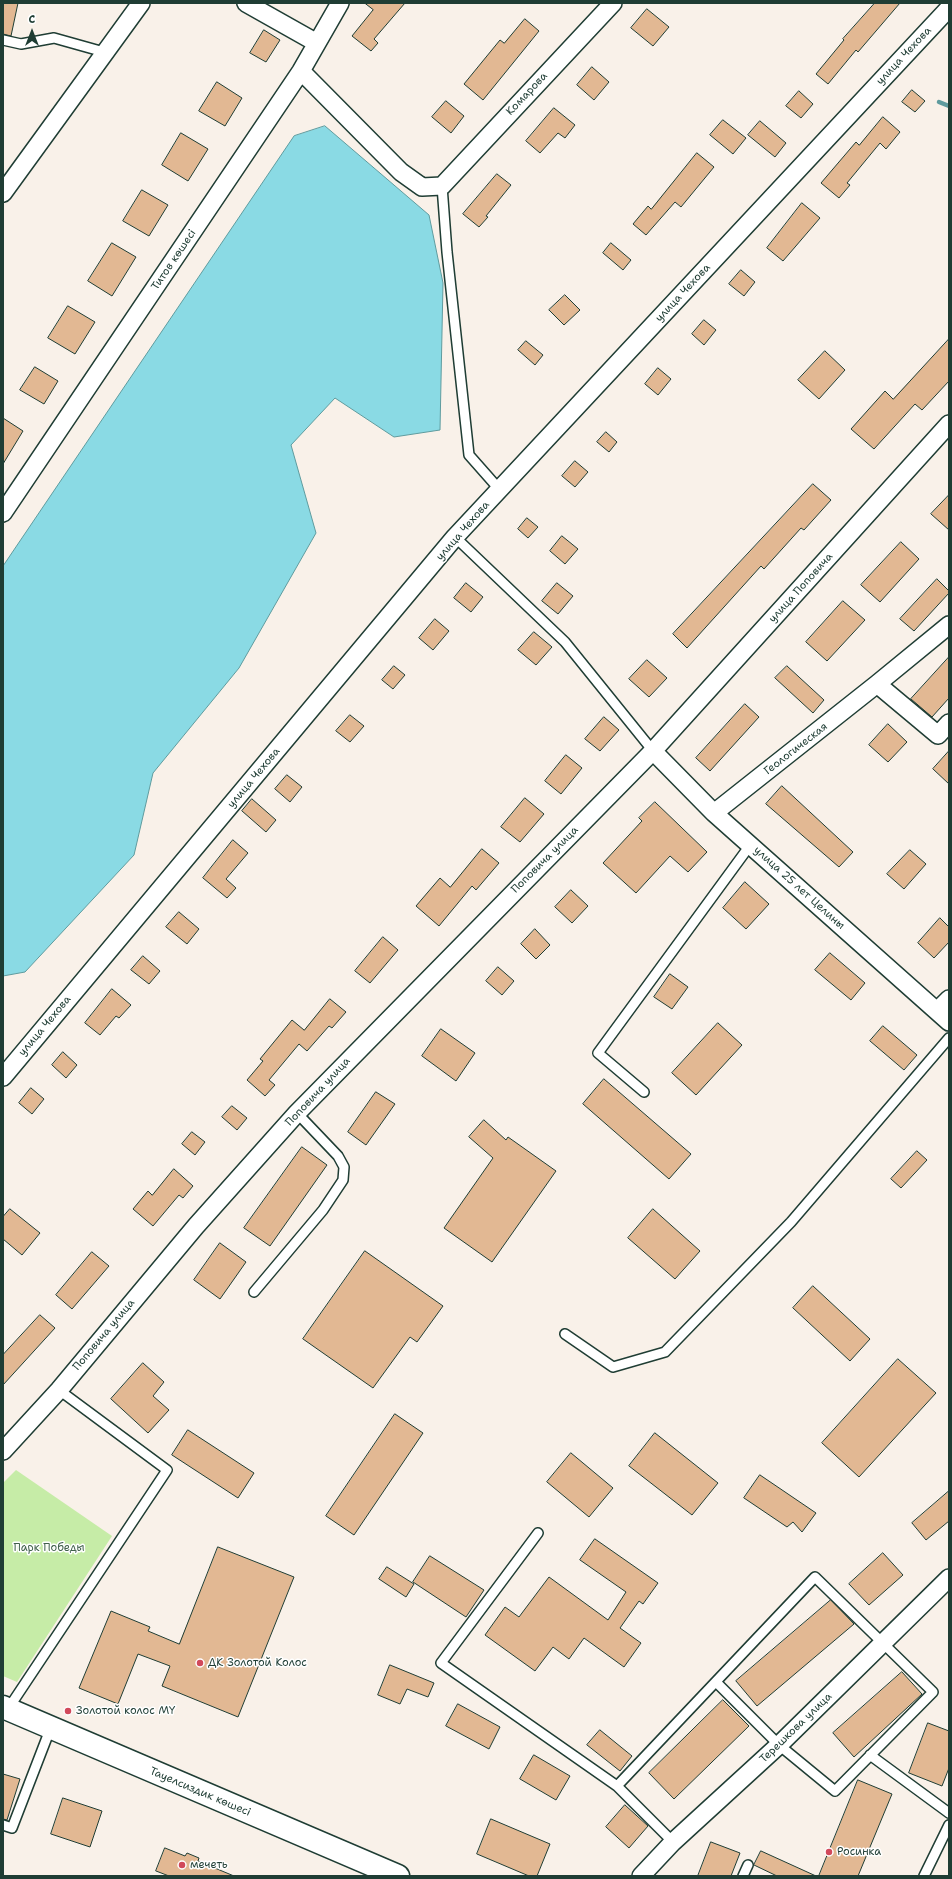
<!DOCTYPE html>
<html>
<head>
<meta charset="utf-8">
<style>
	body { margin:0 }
	#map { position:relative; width:952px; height:1879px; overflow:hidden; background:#f9f1e9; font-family:"Shantell Sans",sans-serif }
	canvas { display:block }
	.frame { position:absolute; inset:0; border:4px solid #1f3d34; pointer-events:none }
	.north { position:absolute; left:12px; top:12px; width:40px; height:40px; -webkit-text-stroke:3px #fff; paint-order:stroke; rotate:0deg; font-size:11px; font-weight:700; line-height:16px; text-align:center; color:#1f3d34 }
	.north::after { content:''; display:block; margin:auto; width:14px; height:18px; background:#1f3d34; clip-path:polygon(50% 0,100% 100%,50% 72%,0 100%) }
</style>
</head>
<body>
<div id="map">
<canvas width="952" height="1879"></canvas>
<div class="frame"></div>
<div class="north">С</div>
</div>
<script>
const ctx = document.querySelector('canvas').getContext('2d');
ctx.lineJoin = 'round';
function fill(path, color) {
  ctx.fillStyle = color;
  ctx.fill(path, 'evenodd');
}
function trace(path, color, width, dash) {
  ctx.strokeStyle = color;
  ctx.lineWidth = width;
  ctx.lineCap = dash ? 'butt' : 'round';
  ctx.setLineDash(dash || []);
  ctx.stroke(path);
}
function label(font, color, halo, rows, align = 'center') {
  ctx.font = font + ' "Shantell Sans",sans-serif';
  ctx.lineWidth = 3;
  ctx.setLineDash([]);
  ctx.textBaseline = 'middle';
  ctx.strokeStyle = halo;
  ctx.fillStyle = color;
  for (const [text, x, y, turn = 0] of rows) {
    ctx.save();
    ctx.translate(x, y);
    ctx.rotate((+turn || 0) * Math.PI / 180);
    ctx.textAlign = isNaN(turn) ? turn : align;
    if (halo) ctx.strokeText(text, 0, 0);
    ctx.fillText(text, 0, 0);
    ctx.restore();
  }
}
fill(new Path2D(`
	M16 1470 112 1536 17 1682 3 1676V1483Z`), '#c6eca7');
const water = new Path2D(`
	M325 126 429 215 443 283 440 430 394 437 335 398 291 445 316 533 239 668 153 773 134 855 25 972 3 976V566L294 136Z`);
fill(water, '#8adae4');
trace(water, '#5f9b9e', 1);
trace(new Path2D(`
	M939 102 949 106`), '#5f9b9e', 4.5);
const building = new Path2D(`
	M3 3H18L11 36 3 34Z
	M365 3H405L374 39 378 43 371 51 352 36 373 10Z
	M875 3H900L858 52 856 50 828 84 816 74 844 40 843 39Z
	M647 9 669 27 653 46 631 28Z
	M525 19 539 31 483 100 464 84 500 40 504 43Z
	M264 30 280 40 266 62 250 53Z
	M592 67 609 82 594 100 577 85Z
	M217 82 242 98 225 126 199 111Z
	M912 90 925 101 915 112 902 102Z
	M799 91 813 104 801 118 786 106Z
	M446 101 464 116 451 133 432 117Z
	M554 108 575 125 565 138 558 133 540 153 526 141Z
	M883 117 900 132 886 149 880 143 847 183 850 185 839 198 821 183 856 142 859 145Z
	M723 120 746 138 733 154 710 135Z
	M760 121 786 143 775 157 748 135Z
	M181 133 208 149 188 181 162 165Z
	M697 153 714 167 681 207 675 202 646 235 633 224 648 206 651 209Z
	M497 174 511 185 486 216 488 217 479 227 463 214Z
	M142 190 168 205 149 236 123 221Z
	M802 203 820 218 783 261 767 248Z
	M112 243 136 257 112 296 88 281Z
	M611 243 631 260 623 270 603 253Z
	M741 270 755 282 744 296 729 284Z
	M565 295 580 310 564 325 549 310Z
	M68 306 95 322 75 354 48 338Z
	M704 320 716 330 704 345 692 334Z
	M949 339V381L922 410 915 404 874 449 851 429 885 391 893 399Z
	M526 341 543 355 535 365 518 350Z
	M825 351 845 370 819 399 798 380Z
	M35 367 58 381 44 404 20 390Z
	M658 368 671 379 658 395 645 384Z
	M3 418 23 431 3 464Z
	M606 432 617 442 609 452 597 442Z
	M575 461 588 472 575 487 562 476Z
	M813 484 831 500 804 530 801 528 764 569 761 566 687 648 673 634Z
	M949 495V530L931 514Z
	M527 518 538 527 528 538 518 529Z
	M562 536 578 549 565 564 550 551Z
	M901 542 919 559 880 602 861 585Z
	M937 579 949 591V593L914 631 900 619Z
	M466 583 483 597 471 612 454 598Z
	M557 583 573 596 558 614 542 601Z
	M843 601 865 620 827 661 806 642Z
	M435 619 449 631 433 650 419 638Z
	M534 632 552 647 536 665 518 650Z
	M949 657V698L932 717 911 699Z
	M647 660 667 678 649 697 629 679Z
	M394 666 405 675 393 689 382 680Z
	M787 666 824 700 813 713 775 678Z
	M745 704 759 717 710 771 696 758Z
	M350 715 364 726 350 742 336 731Z
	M604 717 619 730 600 751 585 739Z
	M888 724 907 742 888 762 869 745Z
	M949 751V784L933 769Z
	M566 755 582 768 561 794 545 781Z
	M287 775 302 787 290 802 275 789Z
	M782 786 853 852 839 867 766 804Z
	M525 798 544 814 520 842 501 827Z
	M252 799 276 820 266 832 242 811Z
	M655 802 707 852 688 872 670 856 636 893 603 863 642 821 639 818Z
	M233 840 248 853 226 879 236 888 227 898 203 878Z
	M482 849 499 863 476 890 472 886 439 926 416 906 440 878 450 887Z
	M910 850 926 864 904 889 887 874Z
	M745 882 769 904 746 929 723 908Z
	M571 890 588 906 572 923 555 907Z
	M179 912 199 929 187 944 166 927Z
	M940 918 949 927V942L934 958 918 943Z
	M535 929 550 945 536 959 521 944Z
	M383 937 398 950 370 983 355 971Z
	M830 953 865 983 851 1000 815 970Z
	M143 956 160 971 149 984 131 970Z
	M498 967 514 981 502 995 486 981Z
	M670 974 688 987 672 1009 654 997Z
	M112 989 131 1005 119 1018 116 1016 100 1035 85 1023Z
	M330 999 346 1012 332 1028 329 1026 307 1051 299 1044 269 1080 275 1085 265 1096 247 1080 263 1061 260 1059 292 1020 304 1030Z
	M718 1023 742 1045 696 1095 672 1073Z
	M883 1026 917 1055 904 1070 870 1041Z
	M441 1029 475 1053 456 1081 422 1056Z
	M63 1052 77 1065 66 1078 52 1065Z
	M604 1079 691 1154 669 1179 583 1104Z
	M31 1088 44 1099 32 1114 19 1103Z
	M376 1092 395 1104 366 1145 348 1132Z
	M232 1106 247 1118 237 1130 222 1117Z
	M484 1120 506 1140 508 1137 556 1171 492 1262 444 1228 493 1158 469 1137Z
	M192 1132 205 1142 195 1155 182 1144Z
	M302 1147 327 1165 270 1246 244 1228Z
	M917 1151 927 1160 901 1188 891 1179Z
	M174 1169 193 1186 183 1198 179 1195 153 1226 133 1209 148 1191 152 1195Z
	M10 1209 40 1233 22 1255 3 1239V1217Z
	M653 1209 700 1251 675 1279 628 1238Z
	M220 1243 246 1262 220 1299 194 1280Z
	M365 1251 443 1306 417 1342 410 1337 373 1388 303 1339Z
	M92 1252 109 1266 72 1309 56 1295Z
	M813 1286 870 1339 850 1361 793 1308Z
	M40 1315 55 1328 3 1385V1355Z
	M898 1359 936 1393 859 1477 822 1443Z
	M143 1363 164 1382 153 1396 169 1410 148 1433 111 1399Z
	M395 1414 423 1433 354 1535 326 1516Z
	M188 1430 254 1473 238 1498 172 1455Z
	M655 1433 718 1483 692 1515 629 1466Z
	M571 1453 613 1488 589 1517 547 1482Z
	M760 1475 816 1513 802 1532 793 1522 787 1527 744 1498Z
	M949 1491V1521L926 1540 912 1523Z
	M595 1539 658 1583 643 1604 639 1601 620 1628 641 1643 624 1667 584 1638 569 1659 553 1647 535 1671 485 1635 505 1607 519 1617 549 1577 608 1620 626 1592 580 1560Z
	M218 1547 294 1577 238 1717 162 1686 170 1666 138 1654 118 1704 79 1688 111 1611 150 1627 148 1631 179 1644Z
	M883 1553 903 1575 869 1605 849 1584Z
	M430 1556 484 1590 466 1617 413 1582Z
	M387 1567 414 1584 406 1597 379 1579Z
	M831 1600 854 1624 757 1706 736 1681Z
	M390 1665 434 1683 428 1697 407 1689 400 1704 378 1695Z
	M902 1672 922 1694 854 1757 833 1733Z
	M723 1700 749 1726 674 1799 649 1773Z
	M458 1704 500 1727 489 1749 446 1726Z
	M928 1723 949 1731V1768L942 1786 909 1773Z
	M600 1730 632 1756 620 1771 587 1745Z
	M534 1755 570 1776 556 1800 520 1779Z
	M3 1774 20 1779 7 1820 3 1819Z
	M858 1780 892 1794 858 1876H819Z
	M63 1798 102 1811 90 1847 51 1834Z
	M625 1805 648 1826 629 1848 606 1827Z
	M491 1819 550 1844 537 1876H529L477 1854Z
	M711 1842 740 1853 731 1876H698Z
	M165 1848 185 1856 187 1853 199 1858 198 1861 234 1876H169L156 1871Z
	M761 1851 816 1876H777L754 1865Z`);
fill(building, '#e2b893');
trace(building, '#1f3d34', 1);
const lane = new Path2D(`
	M3 40 21 44 54 38 104 52
	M442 186 447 252 469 455 499 489
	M455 537 565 642 653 751
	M644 1092 598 1053 751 844
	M254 1292 323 1210 343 1180 344 1167 338 1156 297 1113
	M565 1334 613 1367 665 1352 791 1222 949 1038
	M538 1533 441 1663 617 1786 673 1842
	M8 1709 167 1470 59 1390
	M870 1755 949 1813
	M617 1786 815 1577 933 1692 835 1791 779 1745 716 1682
	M3 1825 12 1828 51 1727
	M743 1876 748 1865
	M924 1876 949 1825`);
const street = new Path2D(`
	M246 3 317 43
	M301 71 401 172 422 187 442 186 613 3
	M3 193 141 3
	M3 513 301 71 340 3
	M877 684 938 735 949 723
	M653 751 714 813 949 1022
	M714 813 877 684 949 625
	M937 1011 949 999
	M3 1077 455 537 949 8
	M3 1451 59 1390 196 1226 297 1113 653 751 949 424
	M641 1876 673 1842 779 1745 949 1578`);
const secondary = new Path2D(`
	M3 1707 398 1876`);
trace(lane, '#1f3d34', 12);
trace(street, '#1f3d34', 20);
trace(secondary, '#1f3d34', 25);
trace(lane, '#fff', 9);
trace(street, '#fff', 17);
trace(secondary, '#fff', 22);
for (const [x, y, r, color] of [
	[200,1663,4,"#d1495b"],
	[68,1711,4,"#d1495b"],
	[829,1852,4,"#d1495b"],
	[182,1865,4,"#d1495b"]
]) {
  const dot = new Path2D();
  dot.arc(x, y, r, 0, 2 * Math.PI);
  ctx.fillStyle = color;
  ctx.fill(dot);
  trace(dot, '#fff', 1.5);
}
label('11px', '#1f3d34', '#fff', [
	["улица Чехова",904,56,-47],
	["Комарова",527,94,-47],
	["Титов көшесі",174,260,-56],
	["улица Чехова",683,293,-47],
	["улица Чехова",463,531,-49],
	["улица Поповича",801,588,-48],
	["Геологическая",796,749,-38],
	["улица Чехова",254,778,-50],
	["Поповича улица",545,860,-45],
	["улица 25 лет Целины",799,888,42],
	["улица Чехова",45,1026,-50],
	["Поповича улица",318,1092,-47],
	["Поповича улица",104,1335,-50],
	["Терешкова улица",796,1728,-44],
	["Тауелсиздик көшесі",200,1792,23]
]);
label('11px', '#40604b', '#fff', [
	["Парк Победы",49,1548]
]);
label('11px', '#1f3d34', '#fff', [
	["ДК Золотой Колос",208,1663],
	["Золотой колос МҮ",76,1711],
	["Росинка",837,1852],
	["мечеть",190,1865]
], 'left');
</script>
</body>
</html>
